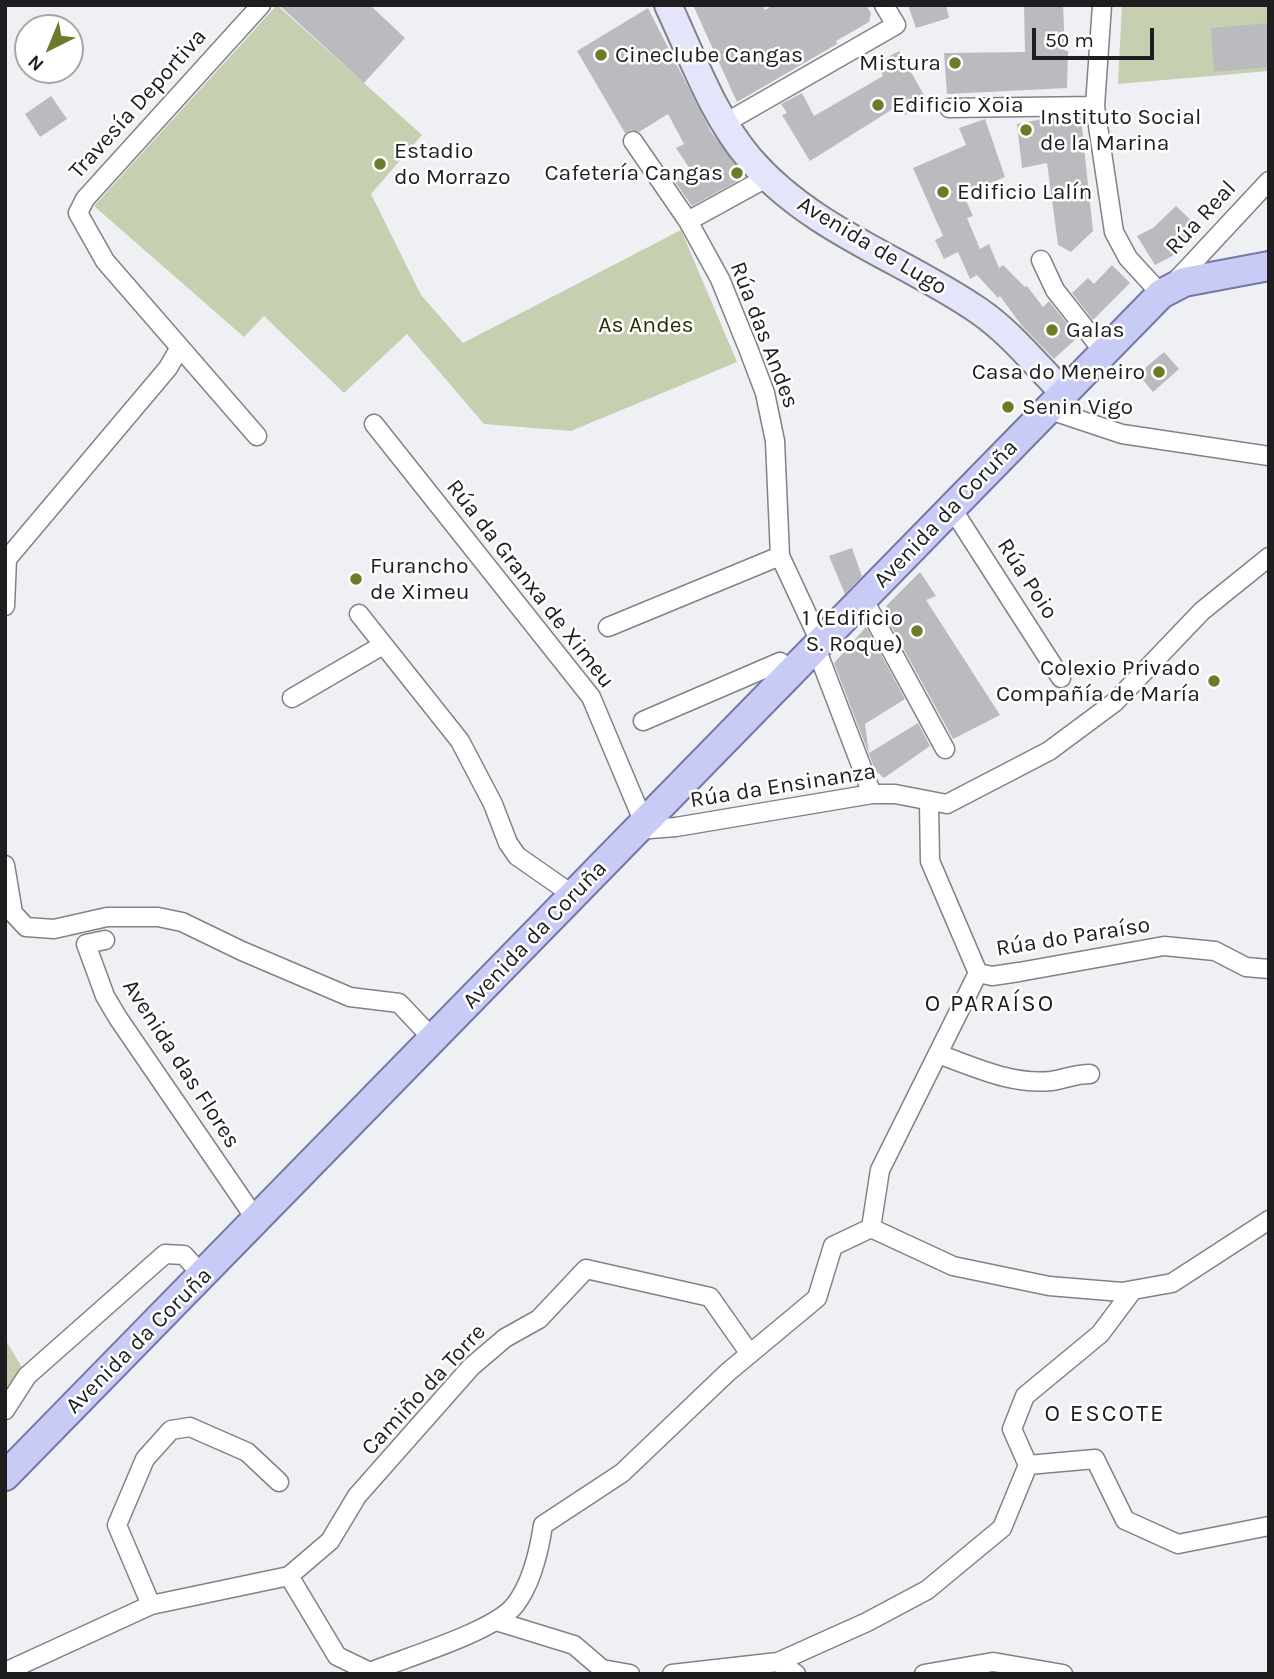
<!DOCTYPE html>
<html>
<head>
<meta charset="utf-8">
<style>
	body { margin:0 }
	#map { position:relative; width:1274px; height:1679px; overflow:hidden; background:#eff0f4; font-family:Karla,sans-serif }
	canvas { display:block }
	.frame { position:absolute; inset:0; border:7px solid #1e1e20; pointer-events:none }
	.north { position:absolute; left:14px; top:14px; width:70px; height:70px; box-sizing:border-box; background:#fff; border:2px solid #a5a5a6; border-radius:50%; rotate:223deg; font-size:19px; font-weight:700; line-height:28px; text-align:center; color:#1e1e20 }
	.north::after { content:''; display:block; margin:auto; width:24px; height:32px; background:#6c7b28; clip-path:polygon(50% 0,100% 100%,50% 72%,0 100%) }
	.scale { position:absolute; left:1032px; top:28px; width:122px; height:32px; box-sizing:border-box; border:4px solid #1e1e20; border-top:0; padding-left:9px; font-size:21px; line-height:24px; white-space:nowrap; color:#1e1e20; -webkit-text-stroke:5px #fff; paint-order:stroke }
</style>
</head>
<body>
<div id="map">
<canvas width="1274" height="1679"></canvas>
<div class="frame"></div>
<div class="north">N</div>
<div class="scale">50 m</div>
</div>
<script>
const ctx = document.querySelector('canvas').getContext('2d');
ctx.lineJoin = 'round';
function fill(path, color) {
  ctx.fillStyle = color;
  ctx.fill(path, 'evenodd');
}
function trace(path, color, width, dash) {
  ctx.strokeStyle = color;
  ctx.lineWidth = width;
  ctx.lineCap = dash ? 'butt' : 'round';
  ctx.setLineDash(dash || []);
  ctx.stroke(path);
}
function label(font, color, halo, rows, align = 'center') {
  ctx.font = font + ' Karla,sans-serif';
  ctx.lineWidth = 5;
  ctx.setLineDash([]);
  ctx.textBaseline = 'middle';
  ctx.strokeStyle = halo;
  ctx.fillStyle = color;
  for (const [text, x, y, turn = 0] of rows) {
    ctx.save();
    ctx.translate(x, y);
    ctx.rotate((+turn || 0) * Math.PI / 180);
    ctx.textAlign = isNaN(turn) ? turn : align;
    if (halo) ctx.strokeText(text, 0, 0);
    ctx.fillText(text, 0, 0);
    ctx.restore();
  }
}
fill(new Path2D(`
	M277 5 422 135 371 194 421 295 463 343 681 230 737 362 571 431 484 424 407 334 344 393 264 316 244 337 94 206Z
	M1122 5H1269V71L1118 84Z
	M5 1339 27 1376 5 1410Z`), '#c7cfb1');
fill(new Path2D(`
	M279 5H370L405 38 364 83Z
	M693 5H762L765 10 773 5H866L871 13 869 22 836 41 837 44 737 102Z
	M908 5H946L949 18 916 28Z
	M1024 5H1063L1065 51H1068L1067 88 947 94 944 53 1025 52Z
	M648 8 711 132 745 177 692 206 673 179 692 172 676 148 684 144 668 114 639 132 631 130 625 133 577 51Z
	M1269 23V67L1214 72 1211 28Z
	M899 51 928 102 905 115 896 107 810 161 782 115 787 113 781 104 802 93 814 116 883 76 877 63Z
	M51 96 67 119 40 137 25 114Z
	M1047 118H1081L1093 231 1071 252 1058 245 1047 163 1022 168 1017 124Z
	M985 119 1005 177 963 194 973 216 967 218 980 249 989 244 999 268 1003 265 1025 287 1027 286 1043 307 1049 301 1078 337 1054 359 1022 326 1000 296 998 298 977 275 970 279 958 252 944 259 935 240 943 236 913 168 966 145 959 128Z
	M1176 206 1201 230 1178 253 1155 265 1137 236 1153 228Z
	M1112 265 1130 283 1093 320 1072 293 1088 278 1094 284Z
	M1164 352 1179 369 1153 392 1138 374Z
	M852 548 862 576 845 594 829 556Z
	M920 572 936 596 926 600 1000 715 953 739 884 613 887 605Z
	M866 627 905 699 865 724 869 753 918 723 930 746 884 778 875 770 834 663Z`), '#babbbf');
const street = new Path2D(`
	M1102 5 1095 106 1114 232 1128 258 1161 294
	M949 108 1095 106
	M725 123 896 25 884 5
	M633 141 688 221 720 279 748 348 765 393 775 441 780 556 821 644
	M688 221 768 177
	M1041 260 1055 290 1103 351
	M1173 284 1269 181
	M1047 409 1122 434 1269 456
	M374 424 591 697 644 823
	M257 436 105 261 78 213 85 199 261 5
	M951 507 1061 678
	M864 600 945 749
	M5 606 7 559 168 368 179 349
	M359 614 460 741 493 804 508 843 517 856 573 895
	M608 627 780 556
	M816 648 872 794
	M292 698 383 645
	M643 721 780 662 792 673
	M929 803 930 861 978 973
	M637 830 676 827 872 794H895L947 804 1049 751 1115 702 1202 611 1269 557
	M5 865 13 913 26 927 54 929 107 917H158L182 922 242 951 350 997 399 1003 433 1039
	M105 940 86 944 105 996 118 1018 257 1221
	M978 973 992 976 1019 972 1164 946 1215 951 1246 967 1269 969
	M938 1054C975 1067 1011 1085 1051 1081 1065 1079 1075 1074 1090 1074
	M871 1228 953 1266 1049 1286 1122 1292 1172 1283 1269 1220
	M5 1410 27 1376 165 1254 184 1255 203 1276
	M1028 1465 1095 1459 1125 1520 1178 1544 1269 1526
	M289 1576 337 1656 370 1672C404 1658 494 1632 515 1605 532 1583 539 1552 543 1525L622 1473 728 1372 817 1298 833 1246 871 1228 880 1170 978 973
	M151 1605 117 1525 145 1459 171 1430 190 1427 247 1452 279 1482
	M496 1621 574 1645 602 1669 630 1674
	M778 1662 796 1674
	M5 1672 151 1605 289 1576 330 1541 357 1496 471 1367 505 1338 539 1319 586 1269 710 1297 750 1354
	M672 1674 778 1662 867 1622 927 1590 1002 1528 1028 1465 1012 1429 1025 1396 1100 1334 1133 1290
	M924 1674 993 1662 1063 1674`);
const secondary = new Path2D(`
	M668 5C692 56 713 116 750 159 812 231 904 259 979 311 1011 333 1036 365 1063 392`);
const primary = new Path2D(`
	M5 1476 1161 294 1184 282 1269 266`);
trace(street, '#828286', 21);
trace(secondary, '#828286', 30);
trace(primary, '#7578a6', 32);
trace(street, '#fff', 18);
trace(secondary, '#e4e5fa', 26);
trace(primary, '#c8cbf5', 28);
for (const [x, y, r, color] of [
	[601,55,7,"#6c7b28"],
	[955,63,7,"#6c7b28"],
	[878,105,7,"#6c7b28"],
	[1026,130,7,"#6c7b28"],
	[380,164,7,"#6c7b28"],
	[737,173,7,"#6c7b28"],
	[943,192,7,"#6c7b28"],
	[1052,330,7,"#6c7b28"],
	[1159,372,7,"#6c7b28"],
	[1008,407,7,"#6c7b28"],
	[356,579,7,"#6c7b28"],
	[917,631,7,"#6c7b28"],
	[1214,681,7,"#6c7b28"]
]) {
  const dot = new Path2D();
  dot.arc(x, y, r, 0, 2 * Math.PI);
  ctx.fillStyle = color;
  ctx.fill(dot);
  trace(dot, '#fff', 2.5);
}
label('23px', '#1e1e20', '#fff', [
	["Cineclube Cangas",615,55],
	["Mistura",941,63,"right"],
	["Edificio Xoia",892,105],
	["Instituto Social",1040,117],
	["de la Marina",1040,143],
	["Estadio",394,151],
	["do Morrazo",394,177],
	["Cafetería Cangas",723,173,"right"],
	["Edificio Lalín",957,192],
	["Galas",1066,330],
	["Casa do Meneiro",1145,372,"right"],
	["Senin Vigo",1022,407],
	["Furancho",370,566],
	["de Ximeu",370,592],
	["1 (Edificio",903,618,"right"],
	["S. Roque)",903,644,"right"],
	["Colexio Privado",1200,668,"right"],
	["Compañía de María",1200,694,"right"]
], 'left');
label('23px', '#1e1e20', '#fff', [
	["Travesía Deportiva",138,104,-48],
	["Rúa Real",1201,218,-47],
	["Avenida de Lugo",872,246,31],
	["Rúa das Andes",764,335,69],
	["Avenida da Coruña",946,514,-46],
	["Rúa Poio",1027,579,57],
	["Rúa da Granxa de Ximeu",530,584,52],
	["Rúa da Ensinanza",783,786,-9],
	["Avenida da Coruña",535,935,-46],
	["Rúa do Paraíso",1073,937,-9],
	["Avenida das Flores",181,1064,57],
	["Avenida da Coruña",139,1341,-45],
	["Camiño da Torre",424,1390,-47]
]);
label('23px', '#283000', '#fff', [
	["As Andes",646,325]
]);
ctx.letterSpacing = '2px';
label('24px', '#1e1e20', '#fff', [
	["O PARAÍSO",990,1004],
	["O ESCOTE",1105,1414]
]);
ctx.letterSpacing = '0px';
</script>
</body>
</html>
